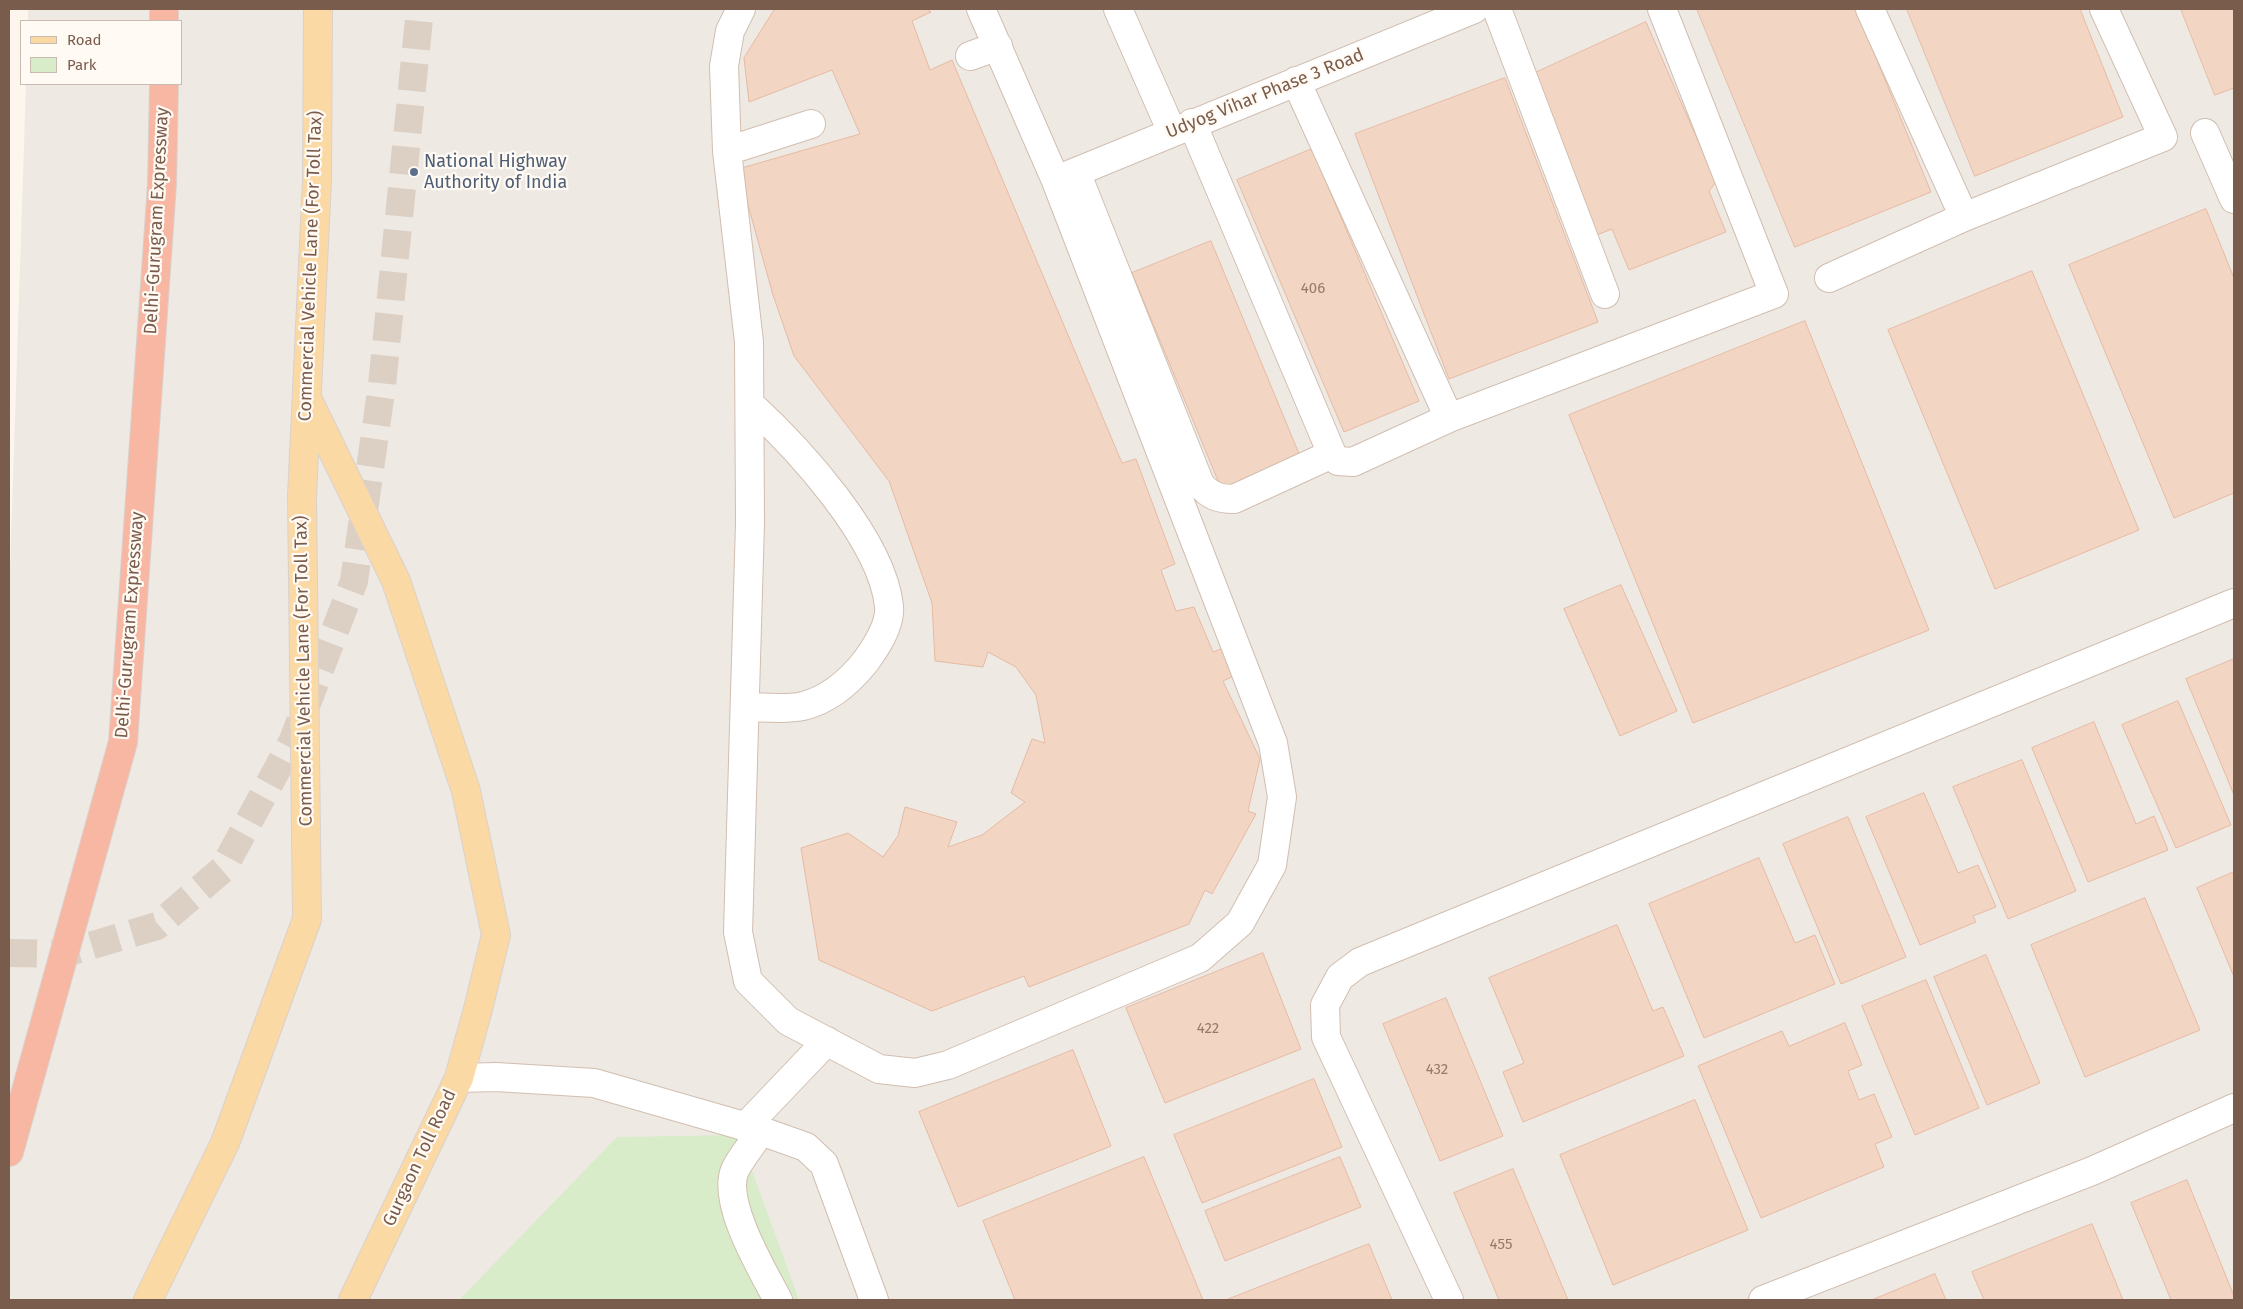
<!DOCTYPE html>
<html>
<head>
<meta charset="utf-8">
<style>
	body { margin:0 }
	#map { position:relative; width:2243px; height:1309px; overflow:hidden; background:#fdf6ec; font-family:"Fira Sans",sans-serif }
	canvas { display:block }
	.frame { position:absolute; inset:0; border:10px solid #7a5c4d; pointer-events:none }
	.legend { position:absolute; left:20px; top:20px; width:162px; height:65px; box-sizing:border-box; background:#fffaf3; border:1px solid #cabbb1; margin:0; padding:6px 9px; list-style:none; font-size:15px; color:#7a5c4d }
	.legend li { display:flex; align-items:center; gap:10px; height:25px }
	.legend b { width:25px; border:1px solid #cabbb1 }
</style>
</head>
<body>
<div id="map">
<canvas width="2243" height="1309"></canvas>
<div class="frame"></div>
<ul class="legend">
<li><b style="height:6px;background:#fbd9a5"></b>Road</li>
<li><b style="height:14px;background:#d8ecc9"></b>Park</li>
</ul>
</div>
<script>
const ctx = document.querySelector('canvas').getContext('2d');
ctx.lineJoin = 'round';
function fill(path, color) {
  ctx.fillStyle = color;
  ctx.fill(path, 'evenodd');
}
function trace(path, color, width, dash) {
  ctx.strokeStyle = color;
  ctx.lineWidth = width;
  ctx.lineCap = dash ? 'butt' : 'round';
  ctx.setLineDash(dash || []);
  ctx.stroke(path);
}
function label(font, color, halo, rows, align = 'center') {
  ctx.font = font + ' "Fira Sans",sans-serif';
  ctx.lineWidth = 4.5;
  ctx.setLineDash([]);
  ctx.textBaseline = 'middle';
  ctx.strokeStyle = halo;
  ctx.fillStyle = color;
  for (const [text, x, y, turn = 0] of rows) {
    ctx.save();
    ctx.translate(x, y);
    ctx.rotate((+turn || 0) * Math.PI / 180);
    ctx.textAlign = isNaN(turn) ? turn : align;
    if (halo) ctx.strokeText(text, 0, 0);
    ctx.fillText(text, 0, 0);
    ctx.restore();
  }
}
fill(new Path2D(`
	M28 9H2234V1300H9V601L26 84H181V21H28Z`), '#efe9e4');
fill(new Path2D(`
	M739 1135 799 1300H459L617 1137Z`), '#d8ecc9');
const building = new Path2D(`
	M775 9H927L931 12 912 21 930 70 952 60 1122 463 1136 459 1175 564 1161 570 1176 611 1194 607 1213 652 1223 648 1234 676 1223 681 1260 759 1248 811 1256 814 1212 894 1205 890 1189 924 1029 987 1024 976 932 1011 819 960 801 848 848 833 883 857 898 836 905 807 957 822 948 847 982 835 1025 802 1011 793 1032 739 1045 743 1036 695 1016 667 988 652 983 667 935 661 932 603 889 481 794 356 773 295 738 169 860 134 832 70 749 102 744 58Z
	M1697 9H1856L1931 192 1795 247Z
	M1907 9H2080L2123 117 1975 176Z
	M2181 9H2234V88L2215 95Z
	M1646 22 1716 182 1709 191 1726 232 1629 270 1612 229 1589 238 1524 78Z
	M1505 78 1598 322 1449 379 1355 134Z
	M1312 149 1419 401 1344 432 1237 180Z
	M2206 209 2234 278V493L2174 518 2069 265Z
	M1211 241 1302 461 1223 493 1132 273Z
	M2032 271 2139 530 1995 589 1888 330Z
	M1805 321 1929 630 1693 723 1569 415Z
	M1621 585 1677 711 1620 736 1564 609Z
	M2234 659V795L2186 679Z
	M2178 701 2231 825 2176 848 2122 725Z
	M2094 722 2136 824 2154 816 2168 850 2088 882 2032 748Z
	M2022 760 2076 891 2008 919 1953 787Z
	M1924 793 1958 873 1978 865 1996 907 1973 916 1976 922 1920 945 1866 817Z
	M1848 817 1906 957 1841 984 1783 844Z
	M1759 858 1795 943 1815 935 1835 984 1704 1038 1649 904Z
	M2234 872V977L2197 888Z
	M2145 898 2200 1030 2085 1077 2031 945Z
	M1617 925 1653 1011 1663 1007 1684 1056 1523 1122 1503 1072 1524 1063 1489 978Z
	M1263 953 1301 1049 1165 1103 1126 1008Z
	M1986 955 2040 1083 1987 1105 1934 977Z
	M1926 980 1979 1108 1915 1135 1862 1006Z
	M1446 998 1503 1136 1440 1161 1383 1024Z
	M1845 1023 1862 1065 1848 1071 1859 1100 1874 1094 1892 1137 1875 1144 1884 1167 1761 1218 1698 1066 1782 1031 1789 1046Z
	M1073 1050 1111 1146 958 1207 919 1112Z
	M1314 1079 1342 1147 1202 1203 1174 1135Z
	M1695 1100 1748 1230 1613 1285 1560 1155Z
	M1144 1157 1203 1300H1015L983 1221Z
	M1340 1157 1361 1207 1225 1261 1205 1211Z
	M1513 1169 1568 1300H1499L1454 1193Z
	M2187 1180 2234 1296V1300H2171L2131 1203Z
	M2092 1224 2123 1300H1984L1972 1272Z
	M1369 1244 1392 1300H1226Z
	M1935 1274 1946 1300H1872Z`);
fill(building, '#f3d5c3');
trace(building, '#e6bba3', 1);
trace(new Path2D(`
	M9 953 63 954 157 926 223 869 293 740 354 581 382 385 420 9`), '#dcd0c4', 28, [28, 14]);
const minor = new Path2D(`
	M741 9 730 31 724 66 727 151 749 342 750 523 738 932 748 981 788 1021 879 1069 915 1073 948 1065 1200 958 1240 923 1272 865 1282 797 1273 743 1056 181 981 9
	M1118 9 1172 132
	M1497 9 1605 294
	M1870 9 1964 217
	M970 56 998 46
	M1296 81 1449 418
	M1192 123 1332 454 1338 461 1353 462 1449 418 1774 294 1662 9
	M2205 133 2234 199
	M727 151 811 124
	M1076 172 1200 484C1210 496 1219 499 1234 499L1332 454
	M1059 179 1474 9
	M1829 278 1964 217 2163 137 2104 9
	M746 707C762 707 787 710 803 706 828 700 850 681 866 661 876 647 891 625 889 606 882 539 798 448 750 404
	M459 1078 496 1077 594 1083 761 1131 806 1147 824 1164 874 1300
	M745 1127 827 1041
	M761 1131C753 1144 741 1157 735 1170 721 1202 763 1271 778 1300
	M1449 1300 1326 1037 1325 1005 1340 977 1360 962 2234 603
	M1763 1300 2092 1171 2234 1108`);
const major = new Path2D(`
	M308 400 396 581 466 791 496 935 478 1009 459 1078 353 1300
	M148 1300 225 1143 307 919 302 496 317 179 318 9`);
const highway = new Path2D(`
	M164 21V9
	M9 1152 123 742 162 184 164 84`);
trace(minor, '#d1beb0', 30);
trace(major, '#dad1cd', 30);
trace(highway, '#dad1cd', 30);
trace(minor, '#fff', 28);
trace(major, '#fbd9a5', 28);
trace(highway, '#f7b7a3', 28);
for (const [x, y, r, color] of [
	[414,172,5,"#5c6f8a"]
]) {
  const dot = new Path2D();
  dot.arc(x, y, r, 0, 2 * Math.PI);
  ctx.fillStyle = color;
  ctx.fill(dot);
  trace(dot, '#fffaf3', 2);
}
label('15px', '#987a6a', null, [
	["406",1313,289],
	["422",1208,1029],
	["432",1437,1070],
	["455",1501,1245]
]);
label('18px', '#7a5c4d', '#fffaf3', [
	["Udyog Vihar Phase 3 Road",1265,94,-22],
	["Delhi-Gurugram Expressway",157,221,-87],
	["Commercial Vehicle Lane (For Toll Tax)",311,266,-88],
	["Delhi-Gurugram Expressway",130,625,-86],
	["Commercial Vehicle Lane (For Toll Tax)",304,671,-91],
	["Gurgaon Toll Road",420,1158,-65]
]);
label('18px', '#4e5e75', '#fffaf3', [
	["National Highway",424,162],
	["Authority of India",424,183]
], 'left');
</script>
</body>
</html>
